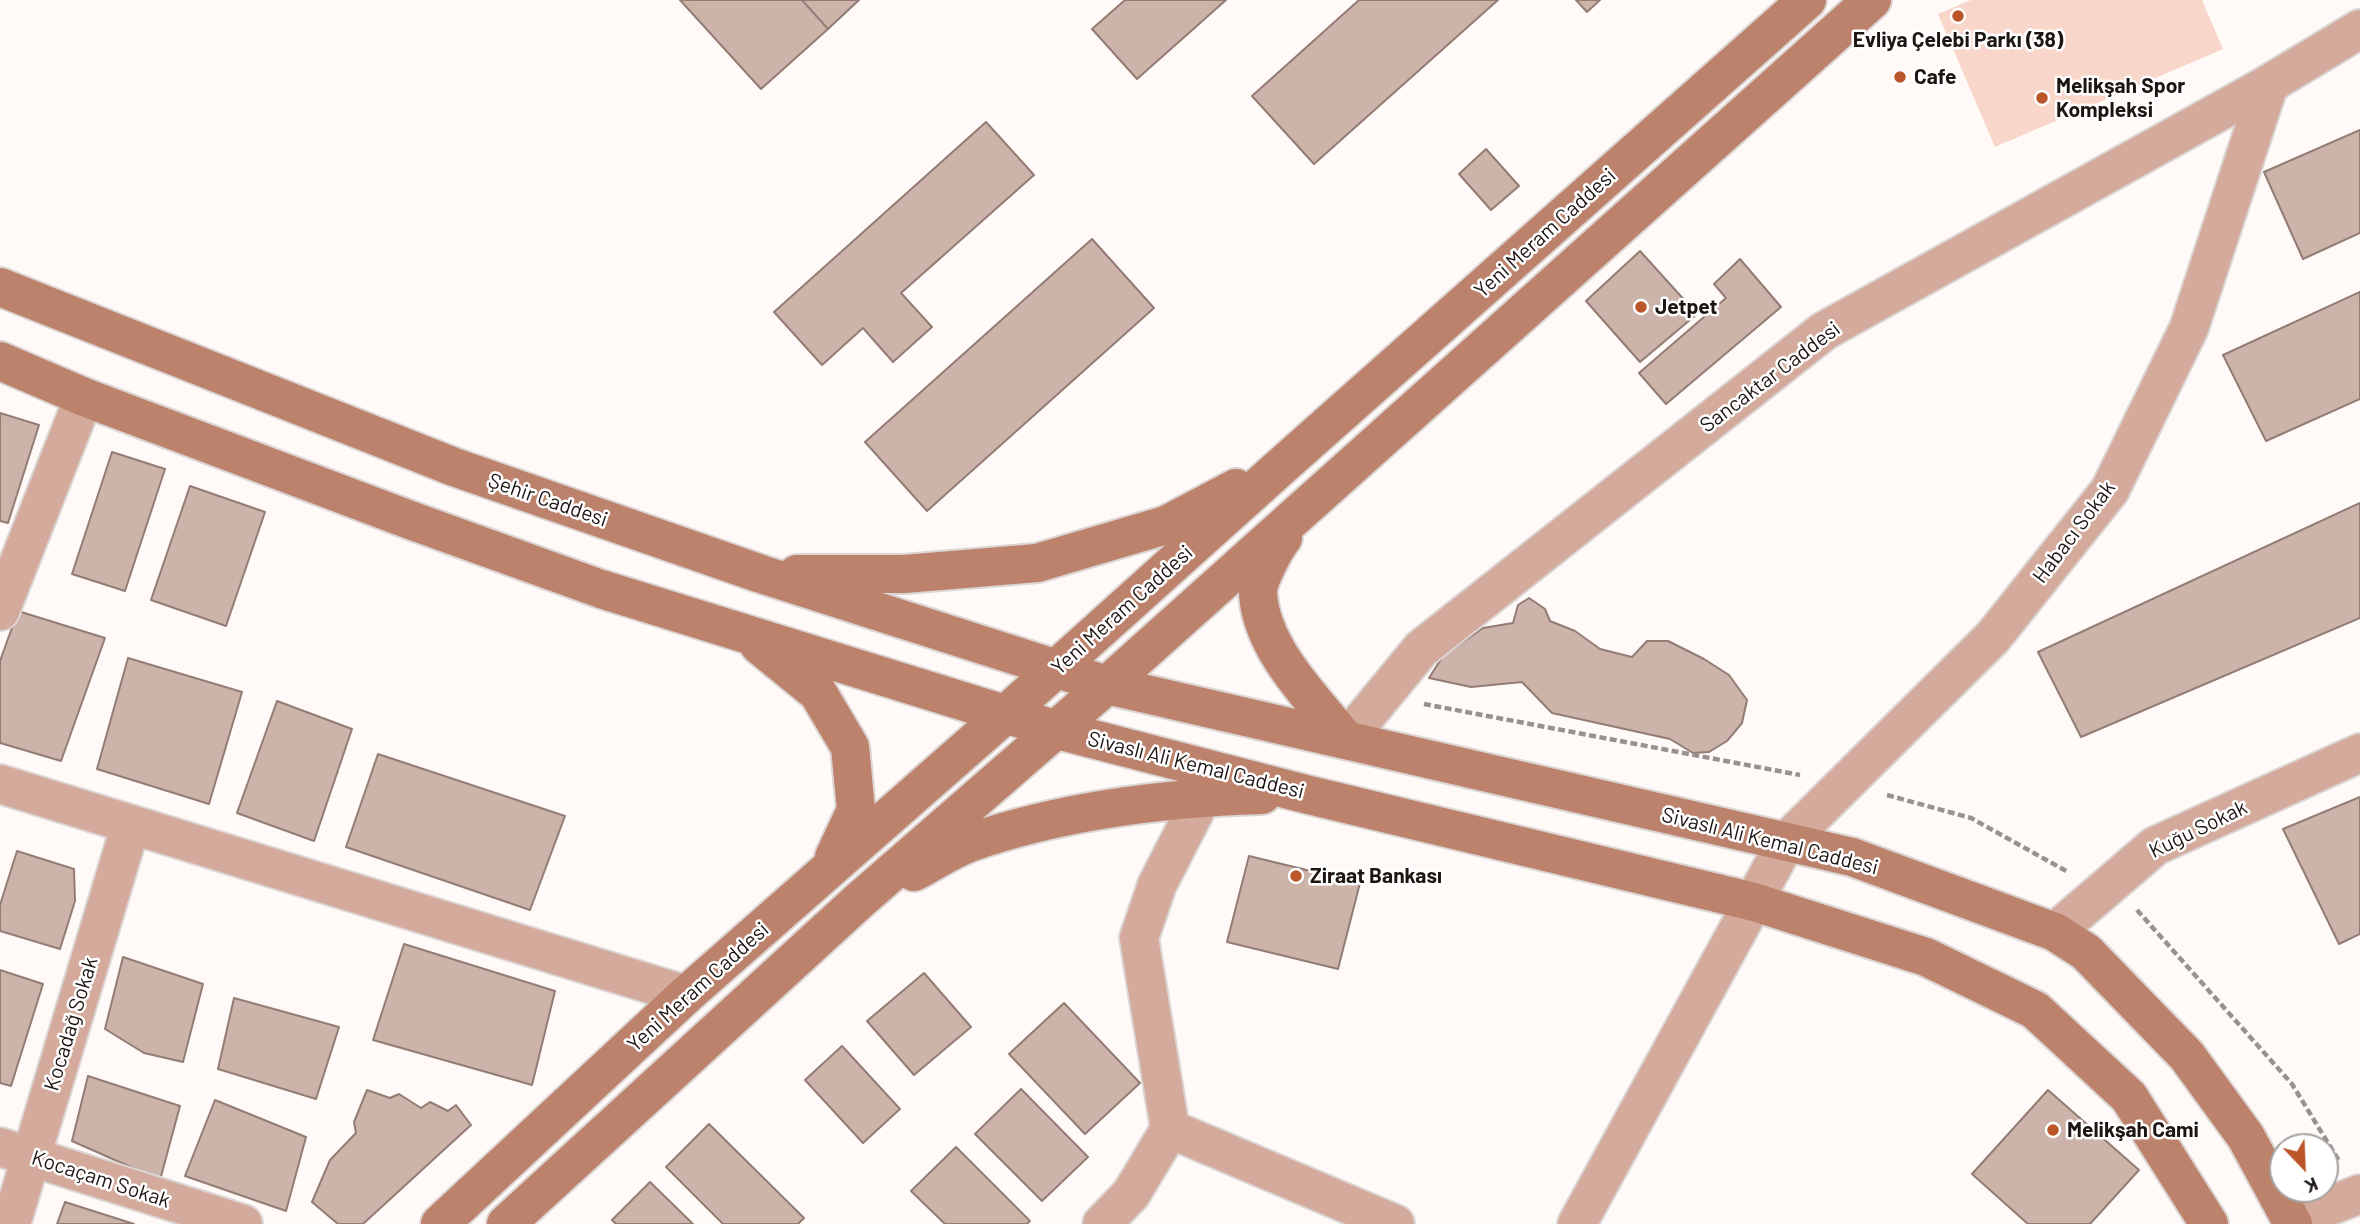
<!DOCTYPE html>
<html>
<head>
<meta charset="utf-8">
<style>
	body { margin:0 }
	#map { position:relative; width:2360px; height:1224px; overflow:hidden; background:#fffaf8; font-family:Barlow,sans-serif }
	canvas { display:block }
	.north { position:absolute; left:2269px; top:1133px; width:70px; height:70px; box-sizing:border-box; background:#fff; border:2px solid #a5a1a0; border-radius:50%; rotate:157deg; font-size:19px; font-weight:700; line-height:28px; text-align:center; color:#1d1512 }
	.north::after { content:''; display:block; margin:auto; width:24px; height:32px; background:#bb552a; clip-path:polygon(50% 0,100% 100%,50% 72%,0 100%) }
</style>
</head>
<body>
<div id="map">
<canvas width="2360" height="1224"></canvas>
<div class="north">K</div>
</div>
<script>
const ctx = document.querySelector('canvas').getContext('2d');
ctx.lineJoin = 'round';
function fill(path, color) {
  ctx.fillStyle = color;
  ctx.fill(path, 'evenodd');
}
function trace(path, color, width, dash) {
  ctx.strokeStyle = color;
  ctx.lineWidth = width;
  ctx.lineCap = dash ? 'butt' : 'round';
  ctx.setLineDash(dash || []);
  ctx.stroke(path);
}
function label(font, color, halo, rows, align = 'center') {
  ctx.font = font + ' Barlow,sans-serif';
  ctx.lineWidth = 5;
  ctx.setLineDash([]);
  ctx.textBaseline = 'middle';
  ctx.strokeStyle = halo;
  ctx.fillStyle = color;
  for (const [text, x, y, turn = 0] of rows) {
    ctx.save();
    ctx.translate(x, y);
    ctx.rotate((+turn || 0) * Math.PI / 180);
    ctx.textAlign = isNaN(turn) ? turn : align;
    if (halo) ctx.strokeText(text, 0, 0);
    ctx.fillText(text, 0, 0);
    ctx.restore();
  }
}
fill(new Path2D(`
	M1971 0H2202L2223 49 1995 147 1938 14Z`), '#f8d6c9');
const building = new Path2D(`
	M680 0H802L828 29 761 89Z
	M802 0H859L828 29Z
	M1125 0H1226L1137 79 1092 29Z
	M1359 0H1498L1314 164 1252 96Z
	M1576 0H1600L1587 12Z
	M986 122 1034 175 901 293 932 327 893 362 863 328 822 365 774 312Z
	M2360 130V233L2303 259 2264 172Z
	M1486 149 1519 186 1491 210 1459 174Z
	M1092 239 1154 308 927 511 865 442Z
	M1640 251 1697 314 1640 362 1586 301Z
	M1740 259 1781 307 1666 404 1639 373 1726 298 1714 284Z
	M2360 292V399L2266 441 2223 355Z
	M0 413 39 425 8 523 0 521Z
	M112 452 165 469 125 591 72 574Z
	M190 486 265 512 226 626 151 600Z
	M2360 503V618L2081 737 2038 652Z
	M1529 598 1545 609 1550 621 1575 631 1600 649 1632 657 1647 641H1668L1704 659 1729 675 1747 700 1742 723 1727 741 1709 752 1693 753 1670 739 1552 713 1522 682 1471 687 1429 678 1443 656 1483 628 1513 623 1518 605Z
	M18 611 105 638 61 761 0 743V661Z
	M128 658 242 692 209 804 97 769Z
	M277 701 352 729 314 841 237 813Z
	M378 754 565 816 530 910 346 847Z
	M2360 797V934L2339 944 2283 829Z
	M17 851 74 869 75 901 60 949 0 931V905Z
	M1249 856 1360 883 1338 969 1227 942Z
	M404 944 555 991 532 1085 373 1040Z
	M123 957 203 984 183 1062 144 1053 105 1029Z
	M0 970 43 984 11 1086 0 1083Z
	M924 973 971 1027 914 1075 867 1021Z
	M234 998 339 1027 316 1099 218 1069Z
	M1064 1003 1140 1083 1085 1134 1009 1054Z
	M842 1046 900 1109 863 1143 805 1080Z
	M88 1076 180 1106 160 1180 72 1141Z
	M1021 1089 1088 1157 1042 1201 975 1134Z
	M367 1090 390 1098 399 1094 421 1108 430 1102 448 1111 456 1105 471 1125 363 1224H338L312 1202 330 1160 356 1133 354 1122Z
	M2048 1090 2139 1170 2090 1224H2028L1972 1174Z
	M215 1100 306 1137 286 1211 185 1176Z
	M709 1124 804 1218 798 1224H723L666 1167Z
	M956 1147 1030 1221 1027 1224H945L911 1191Z
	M650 1182 693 1224H616L612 1220Z
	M65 1202 134 1224H57Z`);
fill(building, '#ccb4ab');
trace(building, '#937c74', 2);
const minor = new Path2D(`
	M0 611 84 397
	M0 784 686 995
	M2055 932 2155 846 2360 753
	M1170 1129 1395 1224
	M0 1147 243 1224
	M2292 1221 2360 1194
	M11 1224 131 824
	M1102 1224 1131 1194 1170 1129 1139 938 1157 885 1202 797
	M1577 1224 1786 842 1993 637 2110 490 2189 328 2269 84`);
const tertiary = new Path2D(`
	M1346 740 1421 649 1824 331 2269 84 2360 29`);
const secondary = new Path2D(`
	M0 287 454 467 761 574 1107 685 1852 857 2055 932 2086 952 2187 1056 2246 1137 2293 1224
	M0 361 84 397 410 520 601 589 975 705 1054 729 1305 794 1754 902 1926 957 2035 1010 2129 1097 2209 1224
	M1283 538C1275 548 1258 580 1258 592 1260 648 1313 699 1346 740
	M797 574H904L1037 563 1166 525 1236 488
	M759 645 818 693 850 747 856 810 834 857
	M914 872C933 862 952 849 972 842 1064 810 1165 798 1262 795
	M440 1224 686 995 1007 713 1285 463 1807 0
	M506 1224 860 900 1107 685 1872 0`);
trace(minor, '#dbd5d3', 42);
trace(tertiary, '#dbd5d3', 42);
trace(secondary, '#dbd5d3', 42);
trace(new Path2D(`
	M1424 704 1800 775
	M1887 795 1971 818 2068 872
	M2137 910 2292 1084 2339 1161`), '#98918f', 4.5, [7, 3.5]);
trace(minor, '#d3aa9b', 38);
trace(tertiary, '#d3aa9b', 38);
trace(secondary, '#bc826c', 38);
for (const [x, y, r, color] of [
	[1958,16,7,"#bb552a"],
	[1900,77,7,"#bb552a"],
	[2042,98,7,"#bb552a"],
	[1641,307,7,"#bb552a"],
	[1296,876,7,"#bb552a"],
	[2053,1130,7,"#bb552a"]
]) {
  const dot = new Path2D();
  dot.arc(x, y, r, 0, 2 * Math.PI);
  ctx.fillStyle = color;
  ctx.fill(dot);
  trace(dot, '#fff', 2.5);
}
label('bold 21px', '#1d1512', '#fff', [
	["Evliya Çelebi Parkı (38)",1958,40,"center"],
	["Cafe",1914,77],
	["Melikşah Spor",2056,86],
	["Kompleksi",2056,110],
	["Jetpet",1655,307],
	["Ziraat Bankası",1310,876],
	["Melikşah Cami",2067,1130]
], 'left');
label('21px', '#1d1512', '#fff', [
	["Yeni Meram Caddesi",1545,233,-42],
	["Sancaktar Caddesi",1770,377,-37],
	["Şehir Caddesi",548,500,19],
	["Habacı Sokak",2074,532,-53],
	["Yeni Meram Caddesi",1122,610,-42],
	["Sivaslı Ali Kemal Caddesi",1196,765,14],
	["Kuğu Sokak",2198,829,-26],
	["Sivaslı Ali Kemal Caddesi",1770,841,14],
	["Yeni Meram Caddesi",698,987,-42],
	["Kocadağ Sokak",71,1024,-73],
	["Kocaçam Sokak",101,1179,18]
]);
</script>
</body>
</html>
